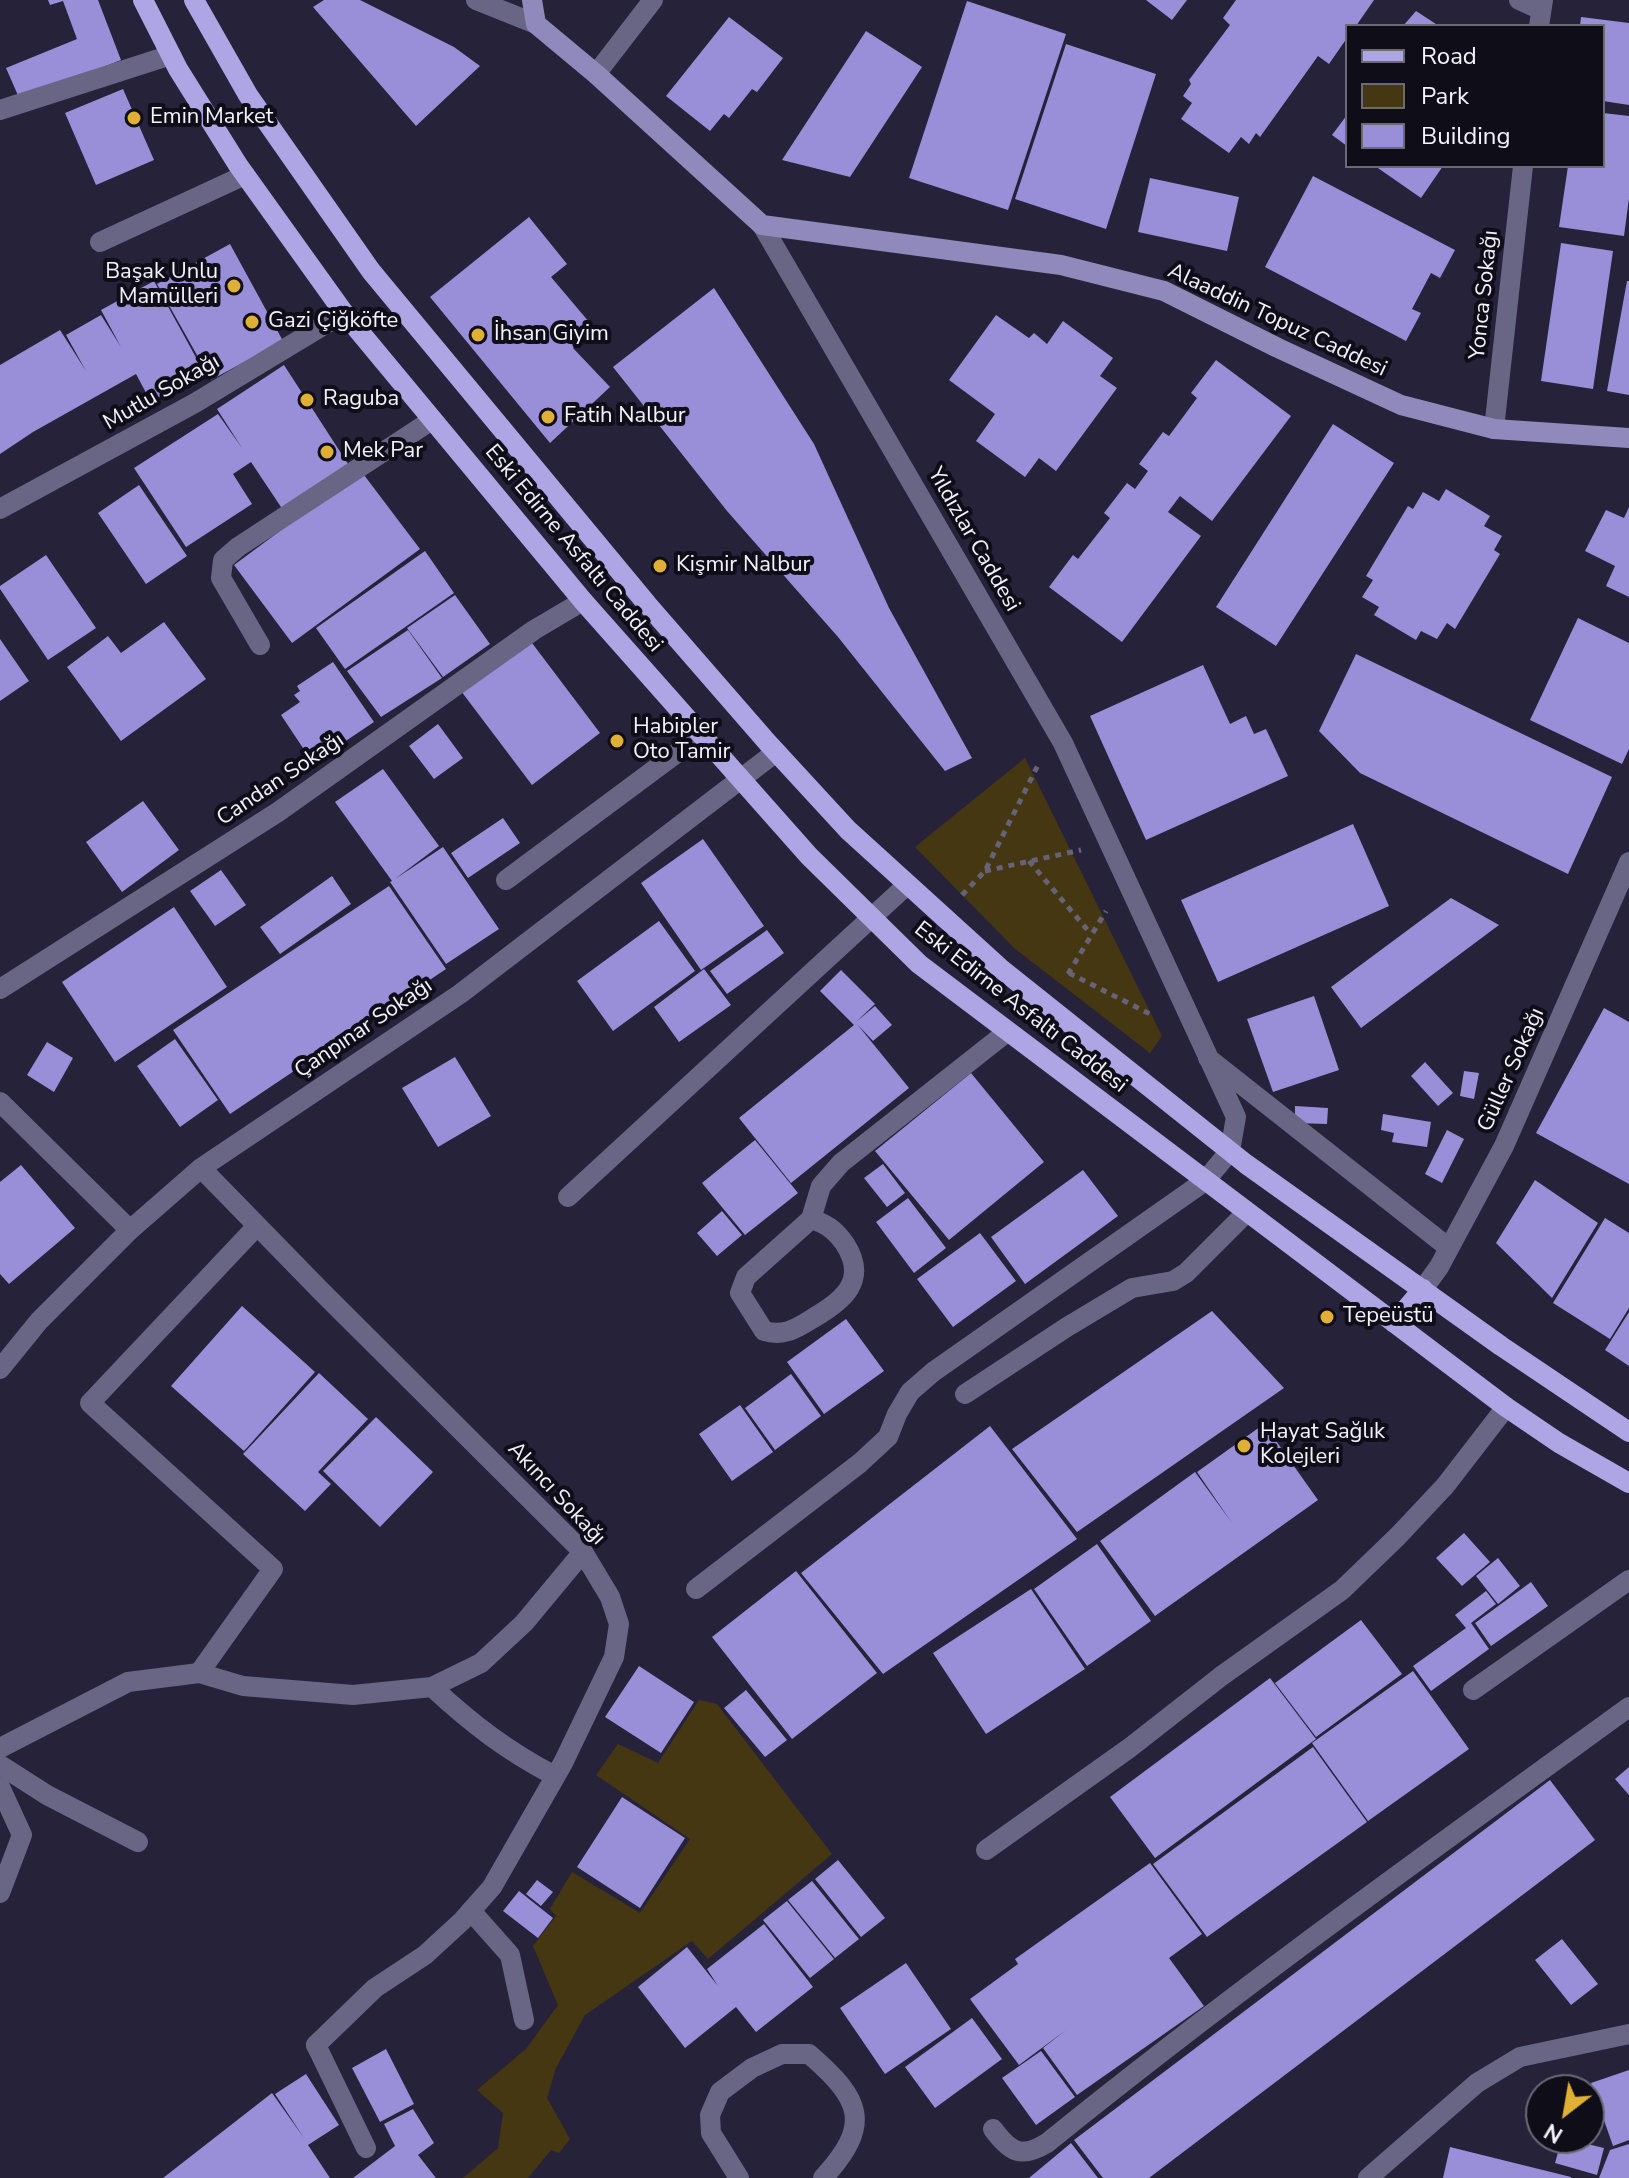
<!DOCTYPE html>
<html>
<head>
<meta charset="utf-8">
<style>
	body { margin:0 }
	#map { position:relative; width:1629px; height:2178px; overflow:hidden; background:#26223a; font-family:"Nunito Sans",sans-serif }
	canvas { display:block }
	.legend { position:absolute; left:1345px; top:24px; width:260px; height:144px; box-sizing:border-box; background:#0f0d18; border:2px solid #6a6974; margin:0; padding:10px 14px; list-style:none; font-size:24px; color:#f3f2fd }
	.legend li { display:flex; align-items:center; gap:16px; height:40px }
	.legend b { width:40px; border:2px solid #6a6974 }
	.north { position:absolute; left:1525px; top:2074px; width:80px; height:80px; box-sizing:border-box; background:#0f0d18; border:2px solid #6a6974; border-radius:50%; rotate:211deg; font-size:22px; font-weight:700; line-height:32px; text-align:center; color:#f3f2fd }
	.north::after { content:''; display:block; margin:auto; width:28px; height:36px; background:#e0b034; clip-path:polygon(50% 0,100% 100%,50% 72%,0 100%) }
</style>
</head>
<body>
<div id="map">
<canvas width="1629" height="2178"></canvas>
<ul class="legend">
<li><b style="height:10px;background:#aea5e5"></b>Road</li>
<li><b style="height:22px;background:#463713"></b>Park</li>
<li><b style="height:22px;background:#998ed8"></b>Building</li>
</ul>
<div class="north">N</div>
</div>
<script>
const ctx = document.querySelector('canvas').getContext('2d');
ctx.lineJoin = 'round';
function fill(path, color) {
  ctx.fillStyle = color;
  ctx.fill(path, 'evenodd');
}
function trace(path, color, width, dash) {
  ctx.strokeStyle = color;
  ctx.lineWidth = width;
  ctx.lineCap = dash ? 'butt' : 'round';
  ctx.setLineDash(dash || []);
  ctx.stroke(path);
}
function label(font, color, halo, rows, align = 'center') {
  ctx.font = font + ' "Nunito Sans",sans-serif';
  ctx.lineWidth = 8;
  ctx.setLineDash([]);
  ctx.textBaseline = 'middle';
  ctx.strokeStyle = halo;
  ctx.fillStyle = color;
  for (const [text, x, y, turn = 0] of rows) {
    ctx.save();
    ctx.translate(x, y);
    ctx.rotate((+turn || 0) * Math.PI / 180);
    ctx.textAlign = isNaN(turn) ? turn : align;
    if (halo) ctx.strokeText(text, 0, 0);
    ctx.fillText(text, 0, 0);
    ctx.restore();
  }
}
fill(new Path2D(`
	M1025 758 1162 1036 1150 1053 1014 948 915 847Z
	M699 1700 717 1704 832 1854 708 1959 692 1941 585 2015 556 2068 547 2098 570 2139 559 2153 551 2150 528 2178H463L498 2148 503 2113 477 2090 526 2049 558 2005 533 1946 556 1916 550 1909 572 1872 640 1913 690 1839 596 1775 618 1744 658 1763Z`), '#463713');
fill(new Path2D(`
	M48 0H98L121 60 20 100 6 68 77 39 63 1 50 5Z
	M324 0H360L454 47 480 66 416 126 313 7Z
	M1146 0H1187L1172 20Z
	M1236 0H1374L1356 26H1347V38L1329 64 1318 56 1260 137 1256 133 1249 144 1241 137 1229 153 1181 119 1192 103 1183 96 1191 84 1189 80 1230 25 1223 18Z
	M967 1 1066 34 1008 210 909 178Z
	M1416 11 1439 26H1403Z
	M729 17 783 58 757 92 752 89 729 118 724 114 710 131 666 96Z
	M1581 17 1629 23V105L1603 101V26H1580Z
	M866 31 922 67 850 177 782 160Z
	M1066 44 1156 74 1106 229 1015 199Z
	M123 89 154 160 96 185 65 113Z
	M1603 113 1629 116V198L1624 236 1559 227 1568 166H1603Z
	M1347 115V146L1332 135Z
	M1375 166H1443L1421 198Z
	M1313 176 1455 250 1440 278 1431 273 1412 309 1421 313 1406 341 1265 267Z
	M1150 178 1239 197 1227 251 1138 232Z
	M529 217 567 264 551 277 595 329 573 348 610 387 550 443 430 297Z
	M1561 243 1613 251 1593 389 1541 381Z
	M230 244 283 341 211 380 157 284Z
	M154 281 204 372 151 402 136 374 33 432 0 454V365L60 330 86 371 66 335 101 315 121 347 101 310Z
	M1627 281H1629V395L1607 391Z
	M714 288 814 444 889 608 972 758 945 771 838 637 727 511 613 367Z
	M996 315 1029 338 1034 333 1047 344 1063 321 1113 358 1100 376 1117 388 1056 471 1039 458 1025 477 976 441 995 414 949 380Z
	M1216 360 1291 416 1212 521 1180 496 1168 512 1201 536 1122 642 1049 587 1073 555 1078 559 1110 518 1104 513 1127 483 1135 489 1148 471 1139 464 1163 432 1169 436 1197 398 1191 393Z
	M284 365 350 467 283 510 251 462 233 474 252 504 186 547 134 468 218 414 242 448 217 409Z
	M1333 424 1394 463 1276 646 1216 607Z
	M361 471 420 549 292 643 234 565Z
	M139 485 187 556 146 584 98 513Z
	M1446 489 1490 516 1484 526 1502 536 1494 550 1500 554 1455 629 1447 623 1437 639 1421 631 1416 640 1374 615 1379 607 1362 597 1373 580 1366 576 1408 506 1413 509 1423 492 1439 501Z
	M1629 507V597L1606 586 1615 566 1585 551 1606 510 1624 518Z
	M425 551 454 593 345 669 316 628Z
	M46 555 96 628 48 660 0 589V586Z
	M455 595 490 644 443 677 407 628Z
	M1578 618 1629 643V749L1622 764 1530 720Z
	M164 622 206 679 121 741 67 667 108 636 121 653Z
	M408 630 442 678 381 717 347 671Z
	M0 639 29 681 0 701Z
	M529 639 600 733 532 785 461 691Z
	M1356 654 1612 777 1568 874 1360 773 1319 731Z
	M333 662 374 722 313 763 281 715 300 702 294 695 300 691 297 686Z
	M1203 665 1230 724 1246 716 1254 734 1266 729 1288 776 1146 840 1090 716Z
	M438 724 463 758 434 779 409 746Z
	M383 769 439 846 395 879 443 847 499 929 446 964 390 882 392 881 335 802Z
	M143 801 179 850 122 892 86 842Z
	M503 818 520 843 468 878 451 853Z
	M1353 824 1389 906 1218 982 1181 900Z
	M703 839 764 926 701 970 641 883Z
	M221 870 246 905 215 926 190 891Z
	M332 876 351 904 280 954 260 927Z
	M389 886 446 969 230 1114 173 1030Z
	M1451 898 1499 925 1361 1028 1331 987Z
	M174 907 227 987 115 1062 62 982Z
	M659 921 695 971 613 1031 577 981Z
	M767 930 784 953 727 994 710 971Z
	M704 969 731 1005 679 1042 654 1007Z
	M841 970 875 1004 856 1022 875 1006 892 1025 873 1041 857 1024 909 1088 791 1183 739 1118 854 1025 820 991Z
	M1314 996 1339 1070 1273 1092 1247 1019Z
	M1604 1008 1629 1022V1184L1536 1133Z
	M175 1039 218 1100 180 1127 137 1066Z
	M47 1042 73 1058 54 1092 27 1075Z
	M455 1057 491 1116 438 1147 402 1088Z
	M1425 1062 1453 1093 1438 1106 1411 1076Z
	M1464 1071 1479 1073 1474 1099 1460 1096Z
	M971 1073 1044 1162 949 1240 875 1151Z
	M1295 1106 1328 1108 1327 1124 1295 1123Z
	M1383 1114 1431 1122 1427 1147 1392 1142 1394 1133 1381 1130Z
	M1447 1130 1464 1139 1442 1183 1425 1174Z
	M755 1140 798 1193 745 1235 702 1183Z
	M883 1164 905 1193 887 1207 864 1178Z
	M21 1165 75 1228 9 1284 0 1274V1182Z
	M1083 1170 1118 1216 1025 1284 991 1237Z
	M1535 1180 1598 1223 1552 1298 1496 1243Z
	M908 1198 946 1248 914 1273 876 1222Z
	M722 1211 742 1235 717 1256 697 1233Z
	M1605 1218 1629 1233V1308L1610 1339 1553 1303Z
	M980 1233 1016 1281 953 1327 917 1279Z
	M242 1306 315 1372 244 1451 171 1386Z
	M1212 1311 1284 1388 1077 1532 1012 1449Z
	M1629 1312V1366L1605 1350Z
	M846 1319 884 1371 824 1414 787 1362Z
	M319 1373 368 1419 318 1472 331 1484 305 1511 243 1454Z
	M791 1374 821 1416 775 1450 745 1408Z
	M740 1405 773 1452 732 1481 699 1434Z
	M376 1417 433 1472 380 1527 323 1471Z
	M1264 1424 1318 1500 1155 1616 1100 1541 1195 1472 1232 1523 1197 1472Z
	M990 1426 1077 1539 883 1674 801 1573Z
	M1464 1533 1490 1562 1462 1586 1436 1558Z
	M1097 1544 1151 1621 1087 1666 1034 1589Z
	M1498 1558 1520 1586 1498 1604 1476 1576Z
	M796 1571 877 1673 792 1739 712 1637Z
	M1531 1582 1548 1606 1491 1646 1475 1623Z
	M1031 1589 1085 1669 986 1734 933 1653Z
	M1486 1591 1496 1604 1471 1623 1489 1649 1431 1691 1413 1666 1466 1628 1455 1615Z
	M1361 1620 1402 1674 1316 1737 1275 1683Z
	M639 1666 694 1702 661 1753 605 1717Z
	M1413 1671 1469 1749 1368 1821 1312 1743Z
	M1270 1678 1316 1739 1155 1858 1110 1797Z
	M746 1690 787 1740 765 1757 724 1708Z
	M1313 1747 1367 1822 1207 1937 1153 1864Z
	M1629 1767V1795L1615 1779Z
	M1550 1780 1595 1840 1149 2178H1103L1074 2140Z
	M622 1797 685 1838 640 1908 577 1867Z
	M838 1860 885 1918 861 1937 815 1879Z
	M1150 1863 1202 1934 1169 1958 1204 2006 1077 2095 1043 2048 1066 2030 1019 2065 970 1999 1018 1964 1015 1959Z
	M537 1880 553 1892 541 1906 526 1894Z
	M812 1881 859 1939 835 1958 788 1900Z
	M519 1891 553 1918 538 1938 503 1911Z
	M787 1901 834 1959 810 1978 763 1920Z
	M764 1924 813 1987 756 2032 736 2007 685 2048 638 1987 687 1947 718 1986 707 1969Z
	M1562 1939 1598 1984 1571 2005 1535 1960Z
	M906 1963 951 2029 885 2074 840 2008Z
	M972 2018 1002 2059 935 2108 905 2067Z
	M386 2049 414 2104 380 2122 352 2068Z
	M1041 2051 1075 2097 1036 2125 1002 2078Z
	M1629 2070V2140L1613 2146 1591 2083Z
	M306 2074 339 2125 308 2145 330 2178H163L272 2093 304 2138 275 2094Z
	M413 2109 434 2143 418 2155 436 2178H353L395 2146 384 2124Z
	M1562 2138 1604 2148 1597 2175 1555 2163Z
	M1071 2143 1098 2178H1029Z
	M1629 2144V2178H1599L1610 2150Z
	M1450 2147 1571 2177V2178H1443Z`), '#998ed8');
trace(new Path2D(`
	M1029 861 1091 934
	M985 871 1081 850
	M962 895 985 871 1039 763
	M1069 973 1154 1016
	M1068 974 1106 911`), '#666377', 5, [6, 6]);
trace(new Path2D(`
	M100 242 245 175
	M260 645 221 578 223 560 238 547 432 420
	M506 880 701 735
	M568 1197 907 885
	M811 1219C827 1224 835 1230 845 1244 868 1280 844 1300 815 1317 797 1328 785 1337 764 1331L740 1293 746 1277 811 1219 821 1186 841 1163 1007 1032
	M965 1394 1067 1327 1132 1288 1173 1281 1186 1273 1247 1212
	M696 1589 860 1463 888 1437 897 1414 910 1392 933 1372 1205 1181
	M199 1673 273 1569 90 1403 257 1226
	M1473 1690 1629 1580
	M0 1765 47 1795 138 1842
	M986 1850 1128 1749 1220 1677 1342 1590 1398 1536 1445 1486 1506 1407
	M471 1911 510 1955 524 2020
	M316 2045 366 2148
	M993 2129C1010 2152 1021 2159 1047 2143 1236 1990 1433 1849 1629 1707
	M739 2178 711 2133 710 2115 720 2092 752 2068 782 2054H809C861 2099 873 2124 823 2178
	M1368 2178 1477 2083 1520 2057 1629 2034`), '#696685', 20);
trace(new Path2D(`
	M476 0 536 24
	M1519 0 1541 10
	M1539 26 1543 0
	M596 74 653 0
	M0 110 171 55
	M1494 429 1523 166
	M0 509 195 403 344 313
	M0 989 278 812 534 630 583 601
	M1208 1058 1449 1248
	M0 1102 130 1230
	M201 1168 322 1292 583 1552 610 1597 619 1624 614 1657 563 1763 492 1887 462 1921 425 1955 375 1988 316 2045
	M1423 1289 1439 1267 1504 1146 1629 862
	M0 1369 39 1321 130 1230 201 1168 460 994 776 752
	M432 1687C472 1724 507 1751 555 1776
	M0 1748 128 1682 199 1673 243 1686 353 1695 432 1687 481 1663 524 1623 583 1552
	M0 1787 22 1835 0 1893`), '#696685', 20);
trace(new Path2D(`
	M762 225 1063 743 1236 1117 1230 1151 1205 1181`), '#696685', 20);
trace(new Path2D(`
	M532 0 536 24 596 74 762 225 1061 265 1164 291 1278 348 1401 405 1494 429 1629 438`), '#9089bb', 20);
trace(new Path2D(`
	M143 0 178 69 238 165 344 313 583 601 809 856 919 964 1506 1407 1559 1443 1629 1483
	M194 0 248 95 371 271 647 604 767 742 848 830 1000 968 1246 1164 1501 1346 1629 1432
	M1394 1323 1423 1289`), '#aea5e5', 20);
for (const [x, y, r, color] of [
	[134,118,8,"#e0b034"],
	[234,286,8,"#e0b034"],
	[252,322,8,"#e0b034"],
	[478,335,8,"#e0b034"],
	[307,400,8,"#e0b034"],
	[548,417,8,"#e0b034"],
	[327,452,8,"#e0b034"],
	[660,566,8,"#e0b034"],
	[617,741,8,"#e0b034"],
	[1327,1317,8,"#e0b034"],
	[1244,1446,8,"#e0b034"]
]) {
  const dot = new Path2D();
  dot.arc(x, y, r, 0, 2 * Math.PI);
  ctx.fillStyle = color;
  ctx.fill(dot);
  trace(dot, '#0f0d18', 3);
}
label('22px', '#f3f2fd', '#0f0d18', [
	["Emin Market",150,118],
	["Başak Unlu",218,273,"right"],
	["Mamülleri",218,298,"right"],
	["Gazi Çiğköfte",268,322],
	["İhsan Giyim",494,335],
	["Raguba",323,400],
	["Fatih Nalbur",564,417],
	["Mek Par",343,452],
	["Kişmir Nalbur",676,566],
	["Habipler",633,728],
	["Oto Tamir",633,753],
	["Tepeüstü",1343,1317],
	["Hayat Sağlık",1260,1433],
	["Kolejleri",1260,1458]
], 'left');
label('22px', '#f3f2fd', '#0f0d18', [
	["Yonca Sokağı",1485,295,-84],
	["Alaaddin Topuz Caddesi",1277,321,25],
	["Mutlu Sokağı",162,393,-30],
	["Yıldızlar Caddesi",973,540,60],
	["Eski Edirne Asfaltı Caddesi",573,549,50],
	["Candan Sokağı",281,780,-34],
	["Eski Edirne Asfaltı Caddesi",1020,1008,38],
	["Çanpınar Sokağı",364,1029,-34],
	["Güller Sokağı",1512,1070,-66],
	["Akıncı Sokağı",556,1494,47]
]);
</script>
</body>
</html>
